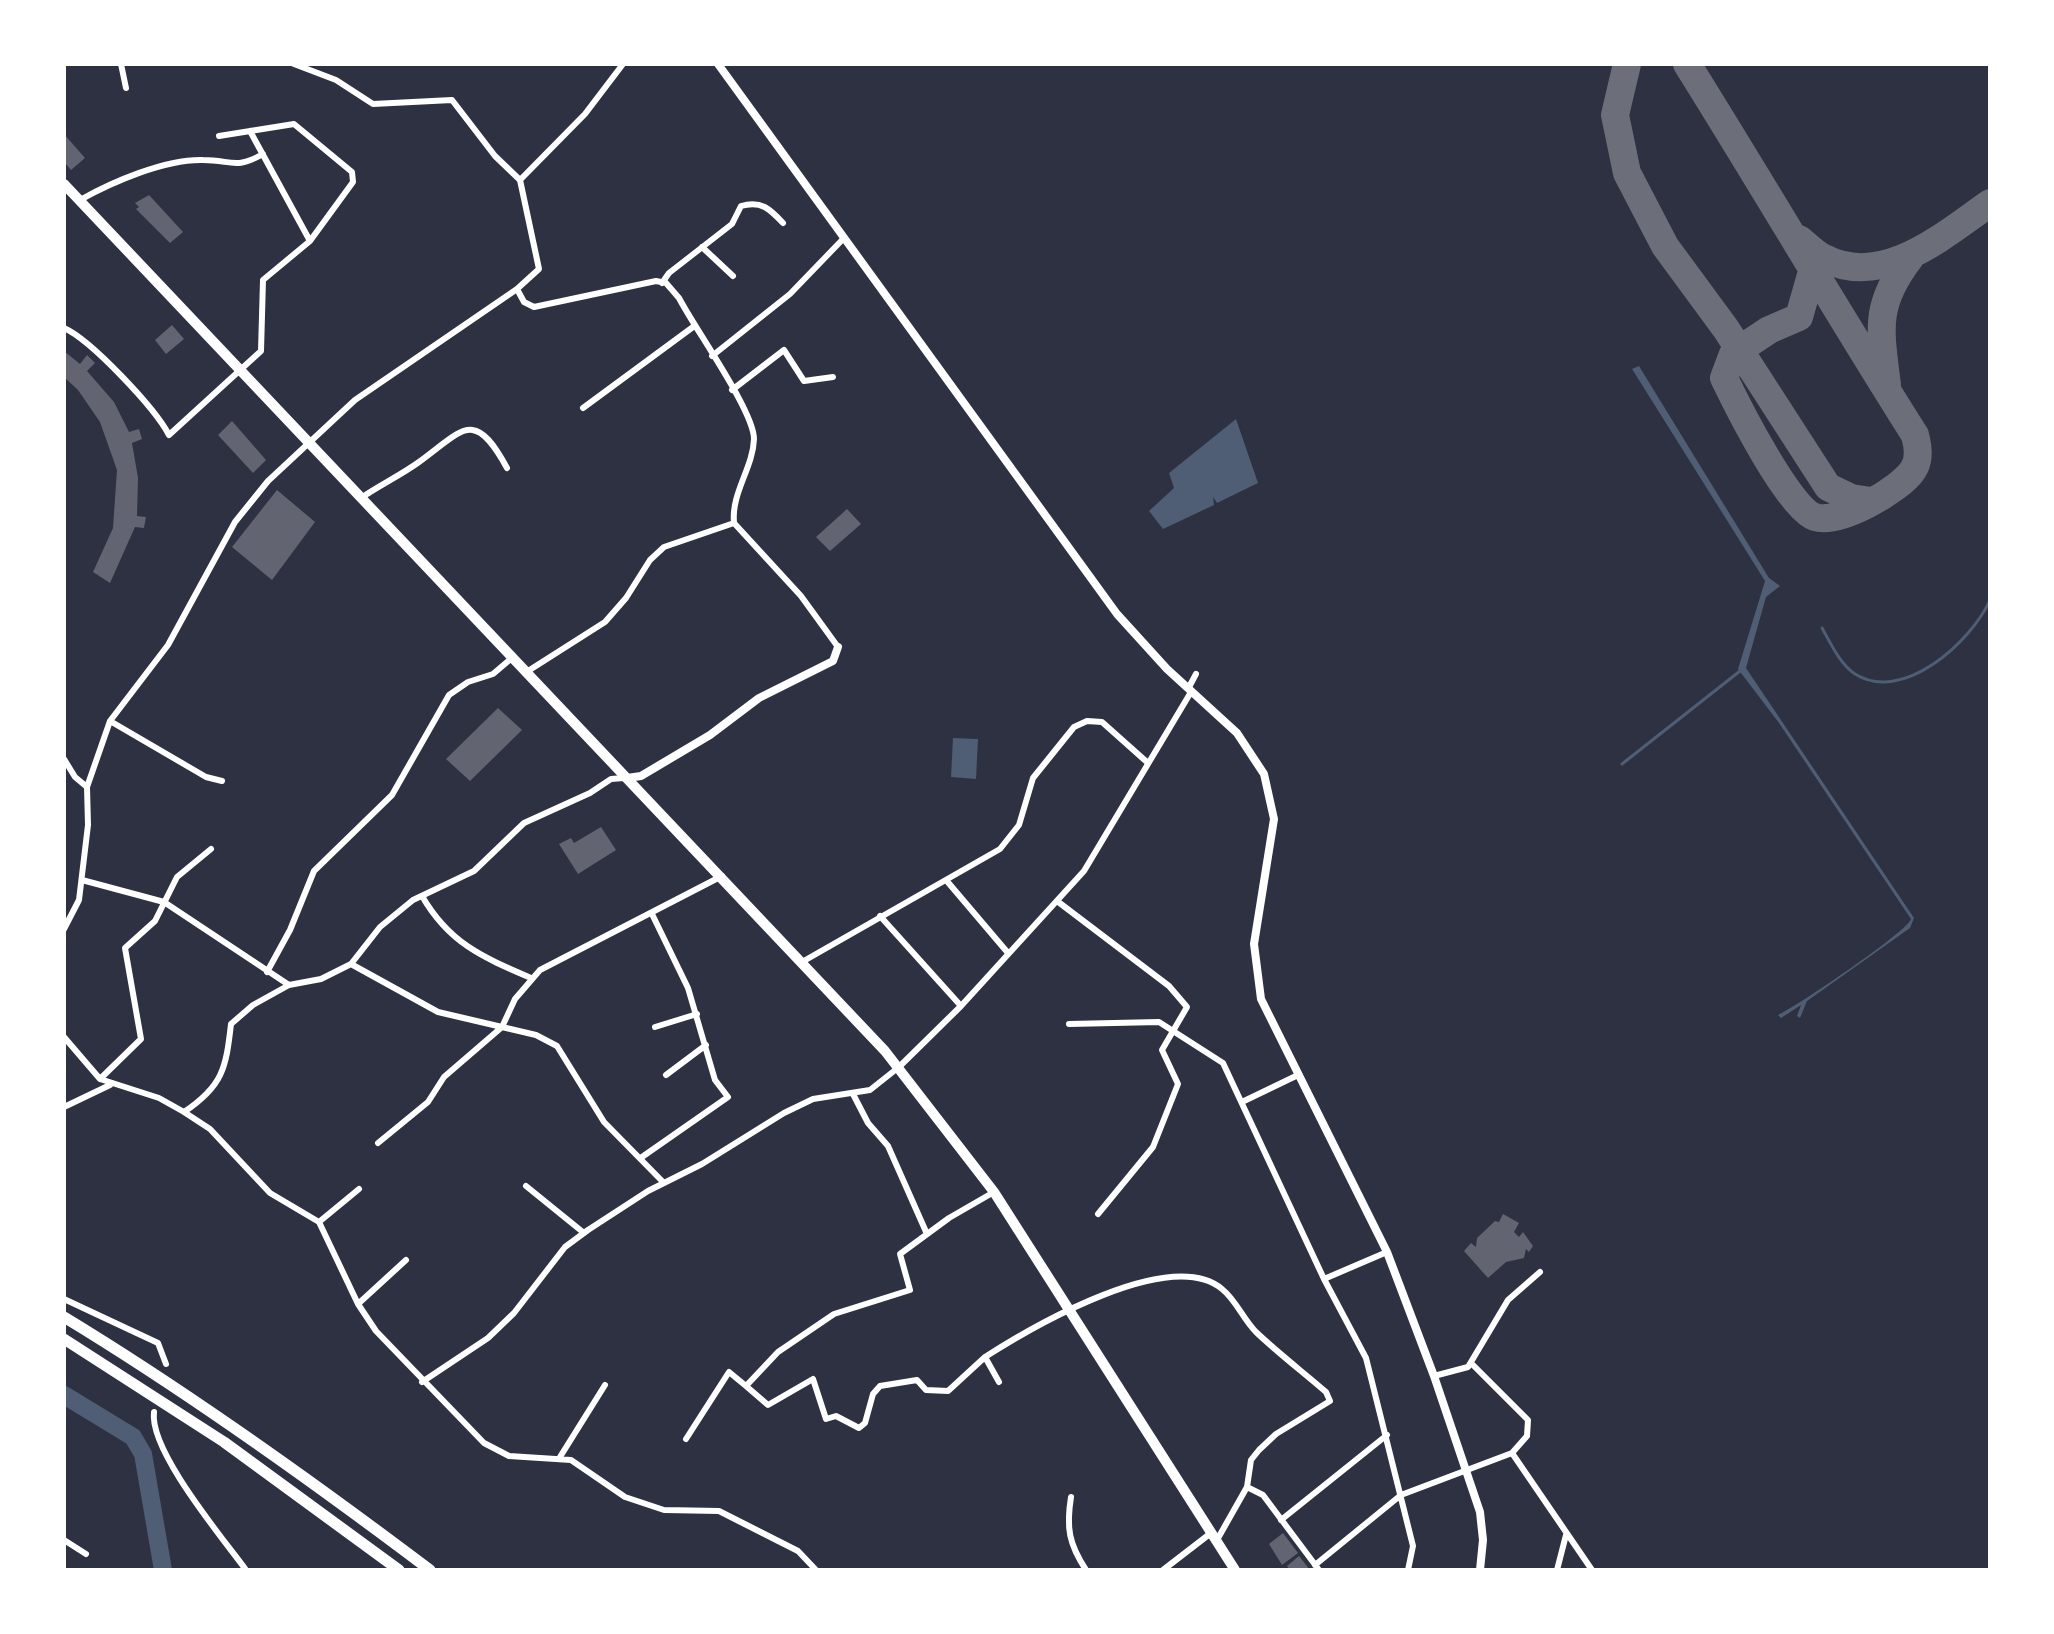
<!DOCTYPE html>
<html>
<head>
<meta charset="utf-8">
<style>
	body { margin:0 }
	#map { position:relative; width:2054px; height:1634px; overflow:hidden; background:#2d3142; font-family:"PT Sans Narrow",sans-serif }
	canvas { display:block }
	.frame { position:absolute; inset:0; border:66px solid #fff; pointer-events:none }
</style>
</head>
<body>
<div id="map">
<canvas width="2054" height="1634"></canvas>
<div class="frame"></div>
</div>
<script>
const ctx = document.querySelector('canvas').getContext('2d');
ctx.lineJoin = 'round';
function fill(path, color) {
  ctx.fillStyle = color;
  ctx.fill(path, 'evenodd');
}
function trace(path, color, width, dash) {
  ctx.strokeStyle = color;
  ctx.lineWidth = width;
  ctx.lineCap = dash ? 'butt' : 'round';
  ctx.setLineDash(dash || []);
  ctx.stroke(path);
}
fill(new Path2D(`
	M1639 366 1769 578 1780 586 1766 597 1746 668 1914 918 1910 928 1807 1001 1800 1018 1797 1016 1801 1005 1781 1018 1778 1015C1796 1007 1907 932 1911 919L1779 723 1738 669 1765 581 1632 369Z
	M1236 419 1258 483 1217 503 1213 497 1214 505 1163 529 1149 511 1174 488 1169 473Z
	M953 738 978 739 976 779 951 777Z`), '#4f5d75');
trace(new Path2D(`
	M1822 628C1831 644 1840 664 1855 674 1903 704 1971 642 1990 600
	M1622 764 1740 671`), '#4f5d75', 3);
trace(new Path2D(`
	M64 1395 133 1437 143 1454 163 1570`), '#4f5d75', 18);
trace(new Path2D(`
	M1627 64 1615 115 1627 173 1665 246 1726 329 1828 487 1851 498 1871 501
	M1687 64C1764 187 1837 312 1915 435 1918 446 1920 460 1913 470 1900 490 1839 525 1815 517 1789 509 1737 405 1724 378L1733 354 1769 330 1799 317 1813 268
	M1799 239C1807 245 1815 254 1824 258 1883 289 1944 235 1990 203
	M1887 385C1880 329 1874 305 1910 258`), '#6c6f7a', 28);
fill(new Path2D(`
	M64 134 85 158 71 170 64 162Z
	M149 195 183 232 170 243 136 209 139 207 135 203Z
	M172 325 184 339 166 354 155 340Z
	M64 351 80 364 87 355 95 363 87 371 114 402 129 432 139 429 142 439 132 443 138 478 137 516 146 517 144 528 135 527 110 583 93 572 113 528 117 470 100 422 78 390 64 377Z
	M232 421 266 460 253 473 218 435Z
	M277 490 315 522 272 580 232 547Z
	M847 509 861 524 830 551 816 537Z
	M498 708 522 730 470 781 446 759Z
	M601 827 616 850 578 874 559 844 571 838 574 843Z
	M1503 1214 1519 1223 1514 1232 1519 1237 1523 1232 1533 1246 1529 1252 1526 1249 1524 1258 1506 1262 1488 1278 1464 1251 1471 1243 1476 1247 1477 1238 1495 1221 1499 1222Z
	M1283 1533 1298 1553 1282 1565 1269 1544Z
	M1299 1556 1310 1570H1290L1287 1566Z`), '#626471');
trace(new Path2D(`
	M121 64 126 88
	M294 64 336 80 373 104 452 100 495 156 520 180
	M250 131 310 241
	M80 200C112 182 165 159 203 160 232 160 235 170 263 154
	M702 247 733 276
	M662 283 669 273 732 224 741 206C761 200 770 209 783 223
	M517 289 524 302 534 307 656 281 666 283 679 298C695 329 754 411 754 439 753 468 731 493 734 523L801 596 838 647
	M64 328C91 340 155 408 169 435L261 351 263 280 310 241 353 182 352 172 294 124 219 136
	M712 356 790 294 844 238
	M732 390 784 350 804 381 833 377
	M583 408 693 327
	M361 498C380 485 401 475 419 462 463 430 474 407 507 468
	M528 671 605 622 626 598 650 560 664 547 734 523
	M1188 689 1196 674
	M110 721 206 777 222 781
	M64 759 75 777 87 787
	M82 880 164 902 289 985
	M946 880 1008 953
	M422 896C449 943 482 957 531 978
	M1057 901 1169 986 1187 1007 1162 1050 1178 1084 1153 1147 1098 1214
	M880 916 961 1006
	M64 929 79 900 88 825 87 787 110 721 168 645 235 522 268 481 355 400 517 289 539 269 520 180 585 114 623 64
	M802 962 1000 849 1019 825 1033 778 1074 727 1087 721 1102 722 1148 763
	M351 964 438 1012 536 1035 557 1046 604 1122 664 1183
	M267 972 290 930 314 871 392 795 449 695 468 682 493 674 513 657
	M1069 1024 1159 1022 1223 1063 1324 1279 1366 1358 1413 1546 1408 1570
	M655 1027 697 1014
	M64 1037 100 1079 159 1098 184 1112 210 1129 270 1193 319 1222 358 1304 376 1331 484 1443 509 1456 571 1460 625 1497 664 1510 719 1511 798 1551 816 1570
	M666 1075 706 1045
	M100 1079 141 1039 125 948 155 921 177 877 211 849
	M853 1094 868 1123 888 1146 927 1234
	M1242 1102 1298 1075
	M64 1107 110 1085
	M184 1112C223 1086 226 1068 231 1024L253 1005 289 985 321 979 351 964 380 927 413 900 474 871 524 823 590 793 611 779 624 778
	M378 1143 428 1102 444 1077 502 1027 515 999 540 970 722 876
	M642 1157 728 1097 715 1080 688 988 652 914
	M526 1186 584 1233
	M319 1222 359 1189
	M1324 1279 1387 1252
	M64 1299 158 1343 166 1364
	M358 1304 406 1260
	M1471 1363 1528 1420 1527 1436 1512 1453
	M1434 1376 1468 1367 1508 1300 1540 1272
	M422 1382 488 1338 514 1313 565 1247 588 1230 648 1191 702 1164 784 1113 813 1099 870 1090 899 1067 961 1006 1084 871 1191 692
	M999 1382 985 1357C1032 1327 1170 1246 1222 1289 1236 1300 1243 1319 1256 1332 1278 1353 1303 1372 1326 1392L1330 1401 1276 1434 1259 1450 1251 1460 1247 1487 1217 1540
	M746 1386 768 1405 813 1379 826 1419 836 1416 859 1428 865 1423 873 1394 880 1386 917 1380 926 1390 948 1391 985 1357
	M154 1412C149 1450 221 1536 246 1570
	M686 1439 729 1372 746 1386 778 1352 834 1314 910 1290 900 1254 949 1218 994 1192
	M560 1457 605 1385
	M1247 1487 1263 1495 1319 1570
	M1071 1497C1066 1528 1069 1544 1086 1570
	M1281 1520 1387 1435
	M64 1540 86 1554
	M1315 1565 1401 1495 1512 1453 1592 1570
	M1163 1570 1211 1533
	M1557 1570 1566 1535`), '#fff', 6);
trace(new Path2D(`
	M718 64 1117 614 1167 669 1237 733 1264 774 1274 819 1254 944 1261 999 1387 1252 1434 1376 1480 1512 1483 1540 1480 1570
	M627 778 641 776 710 735 759 698 833 661 838 647`), '#fff', 8);
trace(new Path2D(`
	M64 184 885 1051 994 1192 1235 1570`), '#fff', 10);
trace(new Path2D(`
	M64 1317C191 1394 312 1481 430 1570
	M64 1339 224 1442 399 1570`), '#fff', 11);
</script>
</body>
</html>
